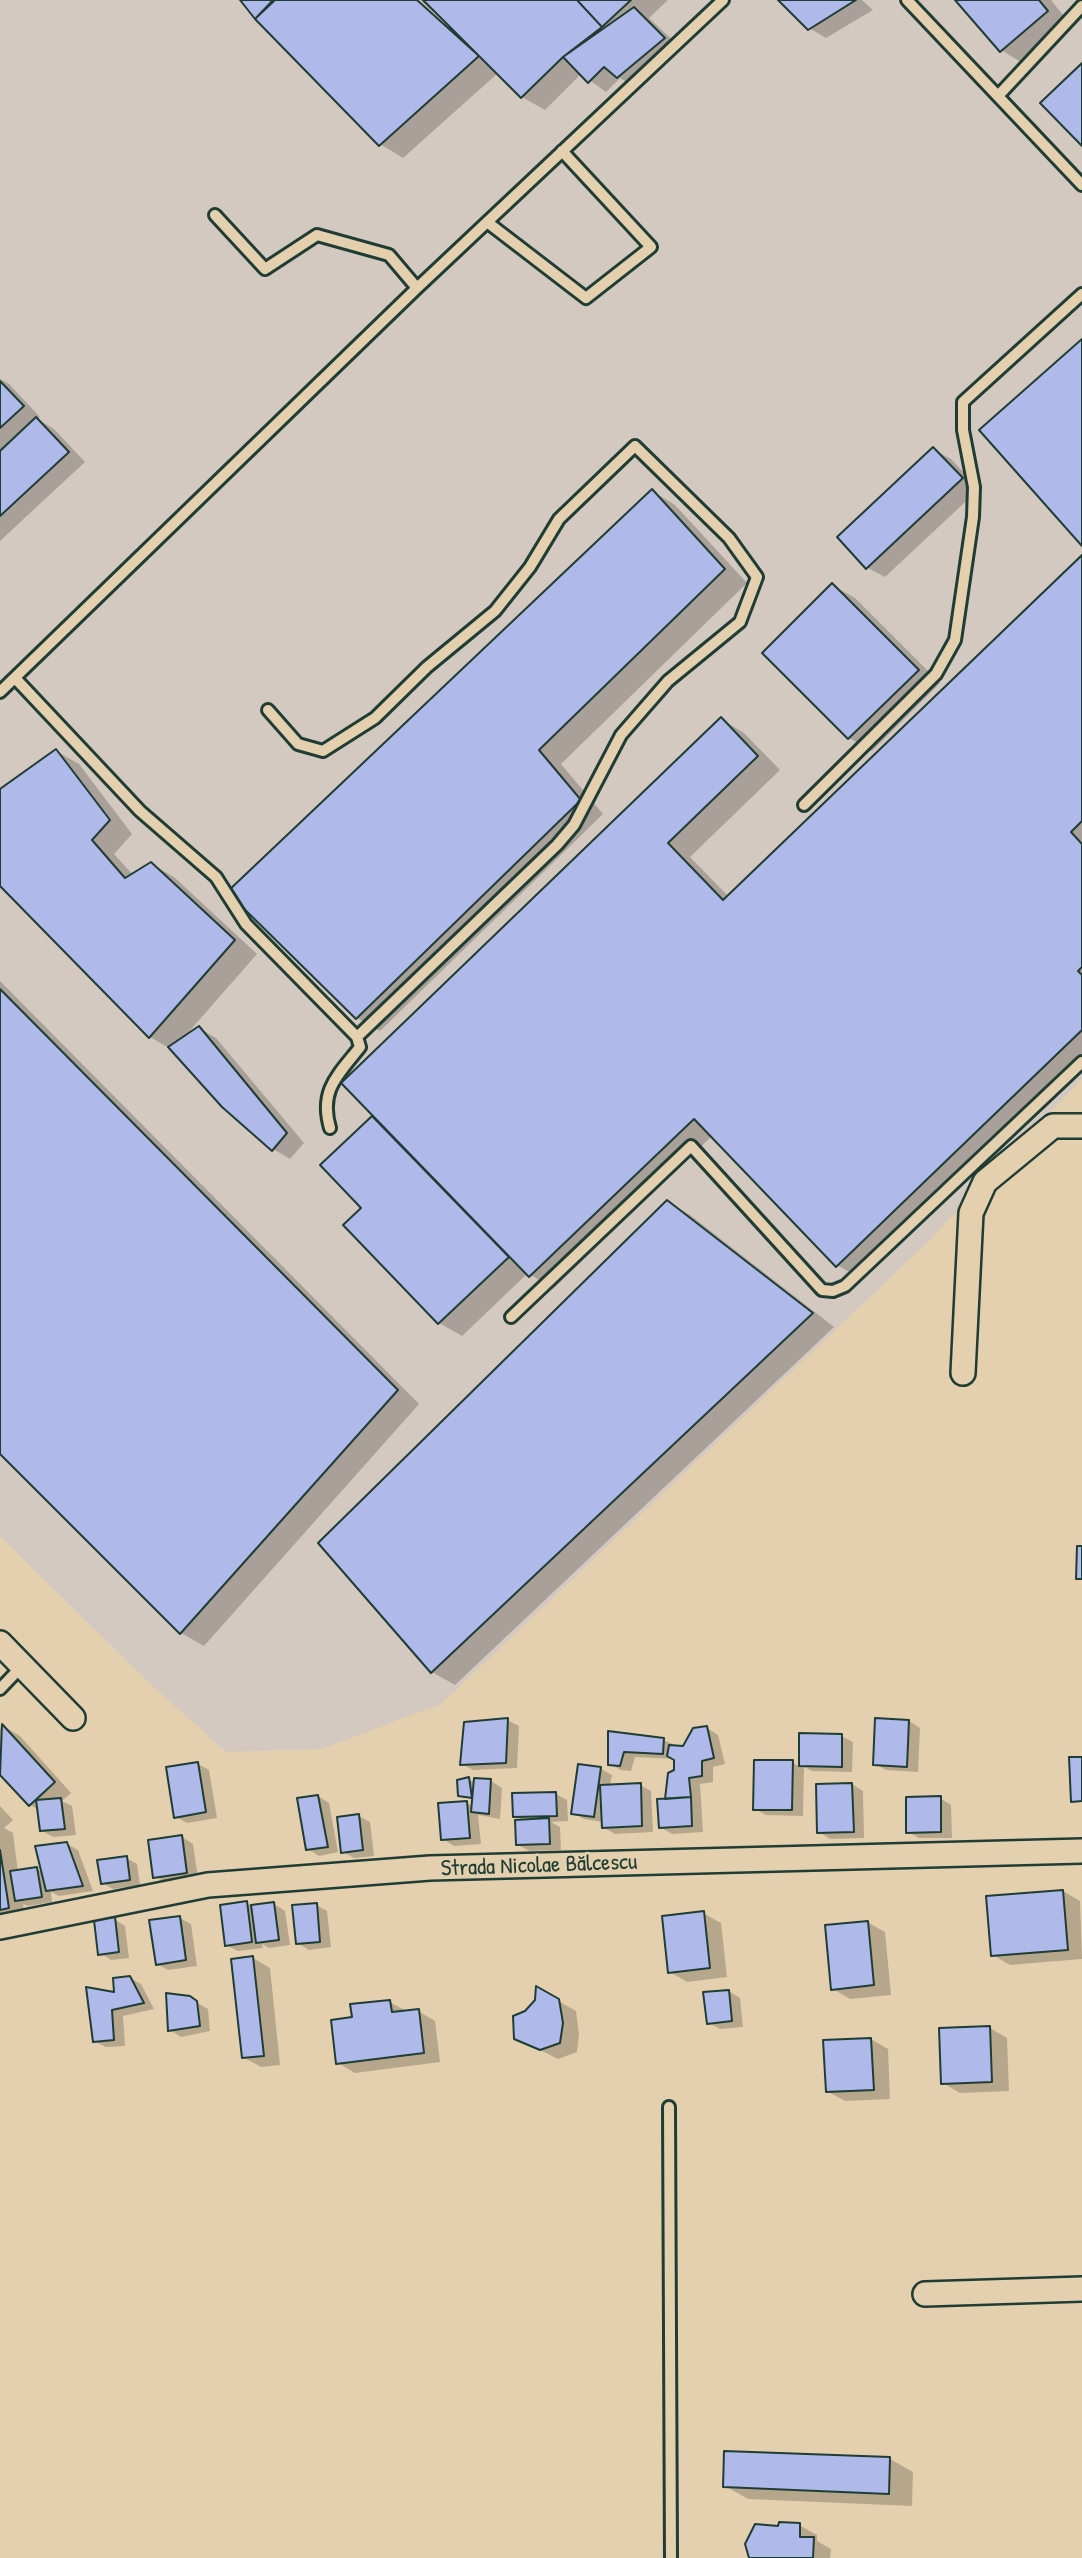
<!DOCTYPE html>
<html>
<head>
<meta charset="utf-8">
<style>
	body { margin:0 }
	canvas { display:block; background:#e4d0ae }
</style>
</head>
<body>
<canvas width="1082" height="2558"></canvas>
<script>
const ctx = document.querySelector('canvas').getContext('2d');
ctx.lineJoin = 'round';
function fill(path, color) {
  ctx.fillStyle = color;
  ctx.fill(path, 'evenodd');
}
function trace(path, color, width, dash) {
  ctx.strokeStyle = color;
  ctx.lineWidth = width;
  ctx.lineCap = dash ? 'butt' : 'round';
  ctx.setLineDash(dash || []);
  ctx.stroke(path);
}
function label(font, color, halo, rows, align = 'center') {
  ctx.font = font + ' "Patrick Hand",sans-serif';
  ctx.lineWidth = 5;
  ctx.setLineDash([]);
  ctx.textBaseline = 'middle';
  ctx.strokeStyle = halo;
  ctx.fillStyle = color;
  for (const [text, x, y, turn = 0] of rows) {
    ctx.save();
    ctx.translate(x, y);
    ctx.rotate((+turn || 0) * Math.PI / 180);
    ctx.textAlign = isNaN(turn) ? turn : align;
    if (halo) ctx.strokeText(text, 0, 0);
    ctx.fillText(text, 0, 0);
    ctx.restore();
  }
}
fill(new Path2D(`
	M0 0H1082V1079L927 1243 441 1704 322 1749 226 1752 147 1681 0 1536Z`), '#d4c9c0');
fill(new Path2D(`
	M415 0 464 45 466 42 420 0H668L649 18 681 48 635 87 620 78 606 92 581 74 545 110 522 97 498 73 403 158 380 144 242 1Z
	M780 0H862L873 10 826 38 809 28Z
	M958 0H1051L1070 24 1024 64 1001 50Z
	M0 379 9 384 40 417 37 419 54 429 85 462 0 541Z
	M933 449 951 459 979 489 885 577 868 568Z
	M652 491 675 505 747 583 561 764 603 814 380 1031 357 1018Z
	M1082 557V1065L860 1278 837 1265 712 1136 553 1289 528 1273 462 1336 439 1323 345 1225 364 1208 323 1166 375 1116 721 719 744 733 780 770 690 857 729 897Z
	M832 585 855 598 940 683 872 751 849 738 764 653Z
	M56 751 79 764 132 834 114 854 133 875 151 864 174 877 257 954 186 1035 199 1028 216 1038 304 1143 290 1159 273 1149 172 1050 150 1037 0 883V791Z
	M0 981 419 1404 204 1646 181 1633 0 1451Z
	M668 1202 690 1215 834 1327 455 1685 432 1672 320 1544Z
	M507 1720 519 1726 517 1768 473 1770 462 1764Z
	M909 1721 920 1728 918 1772 886 1770 875 1764Z
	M3 1726 20 1736 71 1793 62 1801 72 1806 76 1835 53 1837 41 1830 39 1810 30 1805 0 1772V1729Z
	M707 1728 718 1735 725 1764 713 1767V1782L700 1784 703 1832 672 1834 660 1827 676 1772V1759L635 1757 631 1771 621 1770 609 1764 610 1733 663 1740 684 1748Z
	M801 1735 841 1736 853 1742 852 1772 812 1771 804 1767 803 1816 766 1815 755 1809 792 1762 800 1767Z
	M198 1764 209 1770 217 1818 187 1823 176 1817Z
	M601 1769 612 1775 610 1786 640 1785 651 1791 653 1832 615 1834 603 1827V1822L584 1819 573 1813Z
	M468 1779 475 1783V1780L491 1781 502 1788 500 1819 478 1815 481 1844 454 1846 443 1839 467 1803 473 1806V1799L460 1795Z
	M852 1784 863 1791 864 1838 830 1839 819 1832Z
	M556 1794 567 1800 568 1821 551 1822 560 1827 561 1850 529 1851 517 1844 524 1821 515 1816Z
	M318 1796 329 1803 338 1852 319 1856 308 1849Z
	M940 1798 951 1805 952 1838H919L908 1832Z
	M0 1806 13 1820 4 1828 13 1833 18 1872 37 1869 43 1873 67 1844 78 1850 93 1891 59 1896 51 1892 52 1902 28 1906 23 1904 25 1917 0 1919Z
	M359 1816 370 1822 374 1856 354 1858 343 1852Z
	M182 1837 193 1844 198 1878 166 1883 155 1876Z
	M126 1858 137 1864 140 1885 113 1889 102 1883Z
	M1063 1891 1080 1901 1082 1959 1010 1965 993 1955Z
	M247 1903 253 1907 274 1904 285 1911 290 1945 269 1948 262 1944 263 1948 238 1951 226 1945Z
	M316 1905 327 1911 331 1947 309 1950 297 1943Z
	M703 1913 721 1923 727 1977 687 1982 670 1972Z
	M180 1918 191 1924 197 1966 168 1970 157 1964Z
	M114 1919 125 1926 129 1958 111 1960 100 1953Z
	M867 1922 885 1932 891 1995 850 1999 833 1989Z
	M253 1958 270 1968 280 2065 261 2067 243 2057Z
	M130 1978 141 1984 154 2009 123 2016 125 2046 106 2047 94 2041 116 1994Z
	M537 1989 576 2011 579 2034 577 2052 558 2059 516 2038 526 2012 537 2001Z
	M729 1991 740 1998 743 2027 720 2029 709 2023Z
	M189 1998 208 2009 210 2031 181 2037 170 2030Z
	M390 2002 408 2012 418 2011 435 2021 440 2062 355 2073 338 2063 354 2018Z
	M990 2028 1007 2038 1009 2091 960 2093 943 2083Z
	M871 2039 888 2049 890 2099 845 2101 827 2091Z
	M890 2459 913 2472 912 2506 748 2499 725 2486Z
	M799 2525 817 2535V2541L831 2549 830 2558H751L779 2528Z`), '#0003');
const building = new Path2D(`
	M240 0H273L255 19Z
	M275 0H417L479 56 379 146 255 19Z
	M423 0H577L602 27 563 57 521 98Z
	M577 0H631L602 27Z
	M778 0H856L808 30Z
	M955 0H1039L1048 11 1000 52Z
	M634 7 665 38 617 78 604 67 588 83 563 57Z
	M1082 63V146L1040 103Z
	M1082 339V546L979 430Z
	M0 381 24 406 0 428Z
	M36 417 69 452 0 516V451Z
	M933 447 963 478 866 569 837 537Z
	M652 489 725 569 539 750 581 800 356 1019 227 892Z
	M1082 555V821L1071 832 1082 844V967L1078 971 1082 975V1030L836 1267 694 1119 529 1277 341 1083 721 717 758 756 668 843 723 900Z
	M832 583 919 670 848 739 762 653Z
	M56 749 110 820 92 840 125 878 151 862 235 940 149 1038 0 886V789Z
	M0 989 398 1390 180 1634 0 1454Z
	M199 1026 287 1133 272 1151 222 1107 168 1047Z
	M372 1116 509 1257 438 1324 343 1225 361 1208 320 1165Z
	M667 1200 813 1313 431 1673 318 1543Z
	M1077 1546H1082V1579H1076Z
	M508 1718 506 1763 460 1765 464 1722Z
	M875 1718 909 1720 907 1767 873 1765Z
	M2 1724 55 1782 29 1806 0 1775Z
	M707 1726 714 1758 702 1761V1776L689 1778 691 1797 665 1799 668 1773 674 1770V1760L667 1756 669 1745 683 1746 693 1728Z
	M608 1731 664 1738 663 1754 624 1752 620 1766 608 1765Z
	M799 1733 842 1734V1767L799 1766Z
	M1069 1757H1082V1801L1071 1802Z
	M754 1760H793L792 1810H753Z
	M198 1762 206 1812 174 1818 166 1767Z
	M578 1764 601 1767 594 1817 571 1814Z
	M469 1777 472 1798 458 1796 457 1780Z
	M474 1778 491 1779 489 1814 471 1812Z
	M641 1783 642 1826 602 1828 600 1785Z
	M852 1783 854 1832 817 1833 816 1784Z
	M556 1792 557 1816 513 1817 512 1793Z
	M318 1795 328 1847 306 1850 297 1798Z
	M941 1796V1832L906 1833V1797Z
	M691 1797 692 1826 659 1828 657 1799Z
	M61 1798 65 1829 40 1831 36 1800Z
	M467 1801 470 1838 441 1840 438 1803Z
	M359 1814 363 1850 341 1853 337 1817Z
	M549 1818 550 1844 516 1845 515 1820Z
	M182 1835 187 1873 153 1878 148 1840Z
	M67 1842 83 1886 46 1891 35 1846Z
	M0 1850 9 1908 0 1910Z
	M127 1856 130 1880 101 1884 97 1860Z
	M37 1867 42 1897 15 1901 10 1871Z
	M1063 1890 1068 1950 991 1956 986 1896Z
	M247 1901 252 1942 225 1946 220 1905Z
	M274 1902 279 1940 256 1943 251 1905Z
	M317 1903 320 1942 296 1944 292 1905Z
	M704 1911 710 1968 668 1973 662 1916Z
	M180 1916 186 1960 156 1965 149 1920Z
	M115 1917 119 1952 98 1955 94 1920Z
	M868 1921 874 1985 831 1990 825 1925Z
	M253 1956 264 2056 242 2058 231 1959Z
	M130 1976 144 2003 112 2010 114 2040 93 2042 86 1987 114 1992 113 1978Z
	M536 1986 559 1999 563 2023 560 2043 540 2050 514 2039 513 2016 525 2011 535 2000Z
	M729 1990 732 2021 707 2024 703 1992Z
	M166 1993 190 1996 197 2001 200 2026 168 2031Z
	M390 2000 392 2012 419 2009 424 2053 336 2064 331 2020 352 2017 350 2004Z
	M990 2026 992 2082 941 2084 939 2028Z
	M871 2038 874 2090 826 2092 823 2040Z
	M724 2451 890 2457 889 2494 723 2487Z
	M779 2522 800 2523V2537H814L813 2558H749L745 2544 755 2524 778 2526Z`);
fill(building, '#afb9ea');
trace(building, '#1f3d34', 2);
const lane = new Path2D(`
	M907 0 1082 185
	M998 96 1082 6
	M215 215 265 269 317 235 389 255 417 288
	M487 222 586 298 651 247 562 151
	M15 678 140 811 216 877 246 924 357 1037
	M0 692 417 288 723 0
	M268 710 298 744 323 751 375 718 427 667 495 611 530 567 559 519 635 446 729 538 757 577 740 622 668 681 621 735 574 825 557 845 357 1037 360 1047C338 1075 319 1090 330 1128
	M804 805 936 674 955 640 973 517 974 487 963 430V402L1082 294
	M511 1317 691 1146 822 1290 833 1291 845 1286 1082 1062
	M0 1689 22 1666
	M669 2107 671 2558`);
const street = new Path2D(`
	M963 1373 971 1213 985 1182 1053 1126H1082
	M0 1643 73 1718
	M0 1927 208 1885 430 1868 1082 1851
	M925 2294 1082 2289`);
trace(lane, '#1f3d34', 16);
trace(street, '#1f3d34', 28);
trace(lane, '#e4d0ae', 10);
trace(street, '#e4d0ae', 23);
label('23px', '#1f3d34', '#e4d0ae', [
	["Strada Nicolae Bălcescu",539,1866,-2]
]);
</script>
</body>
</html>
